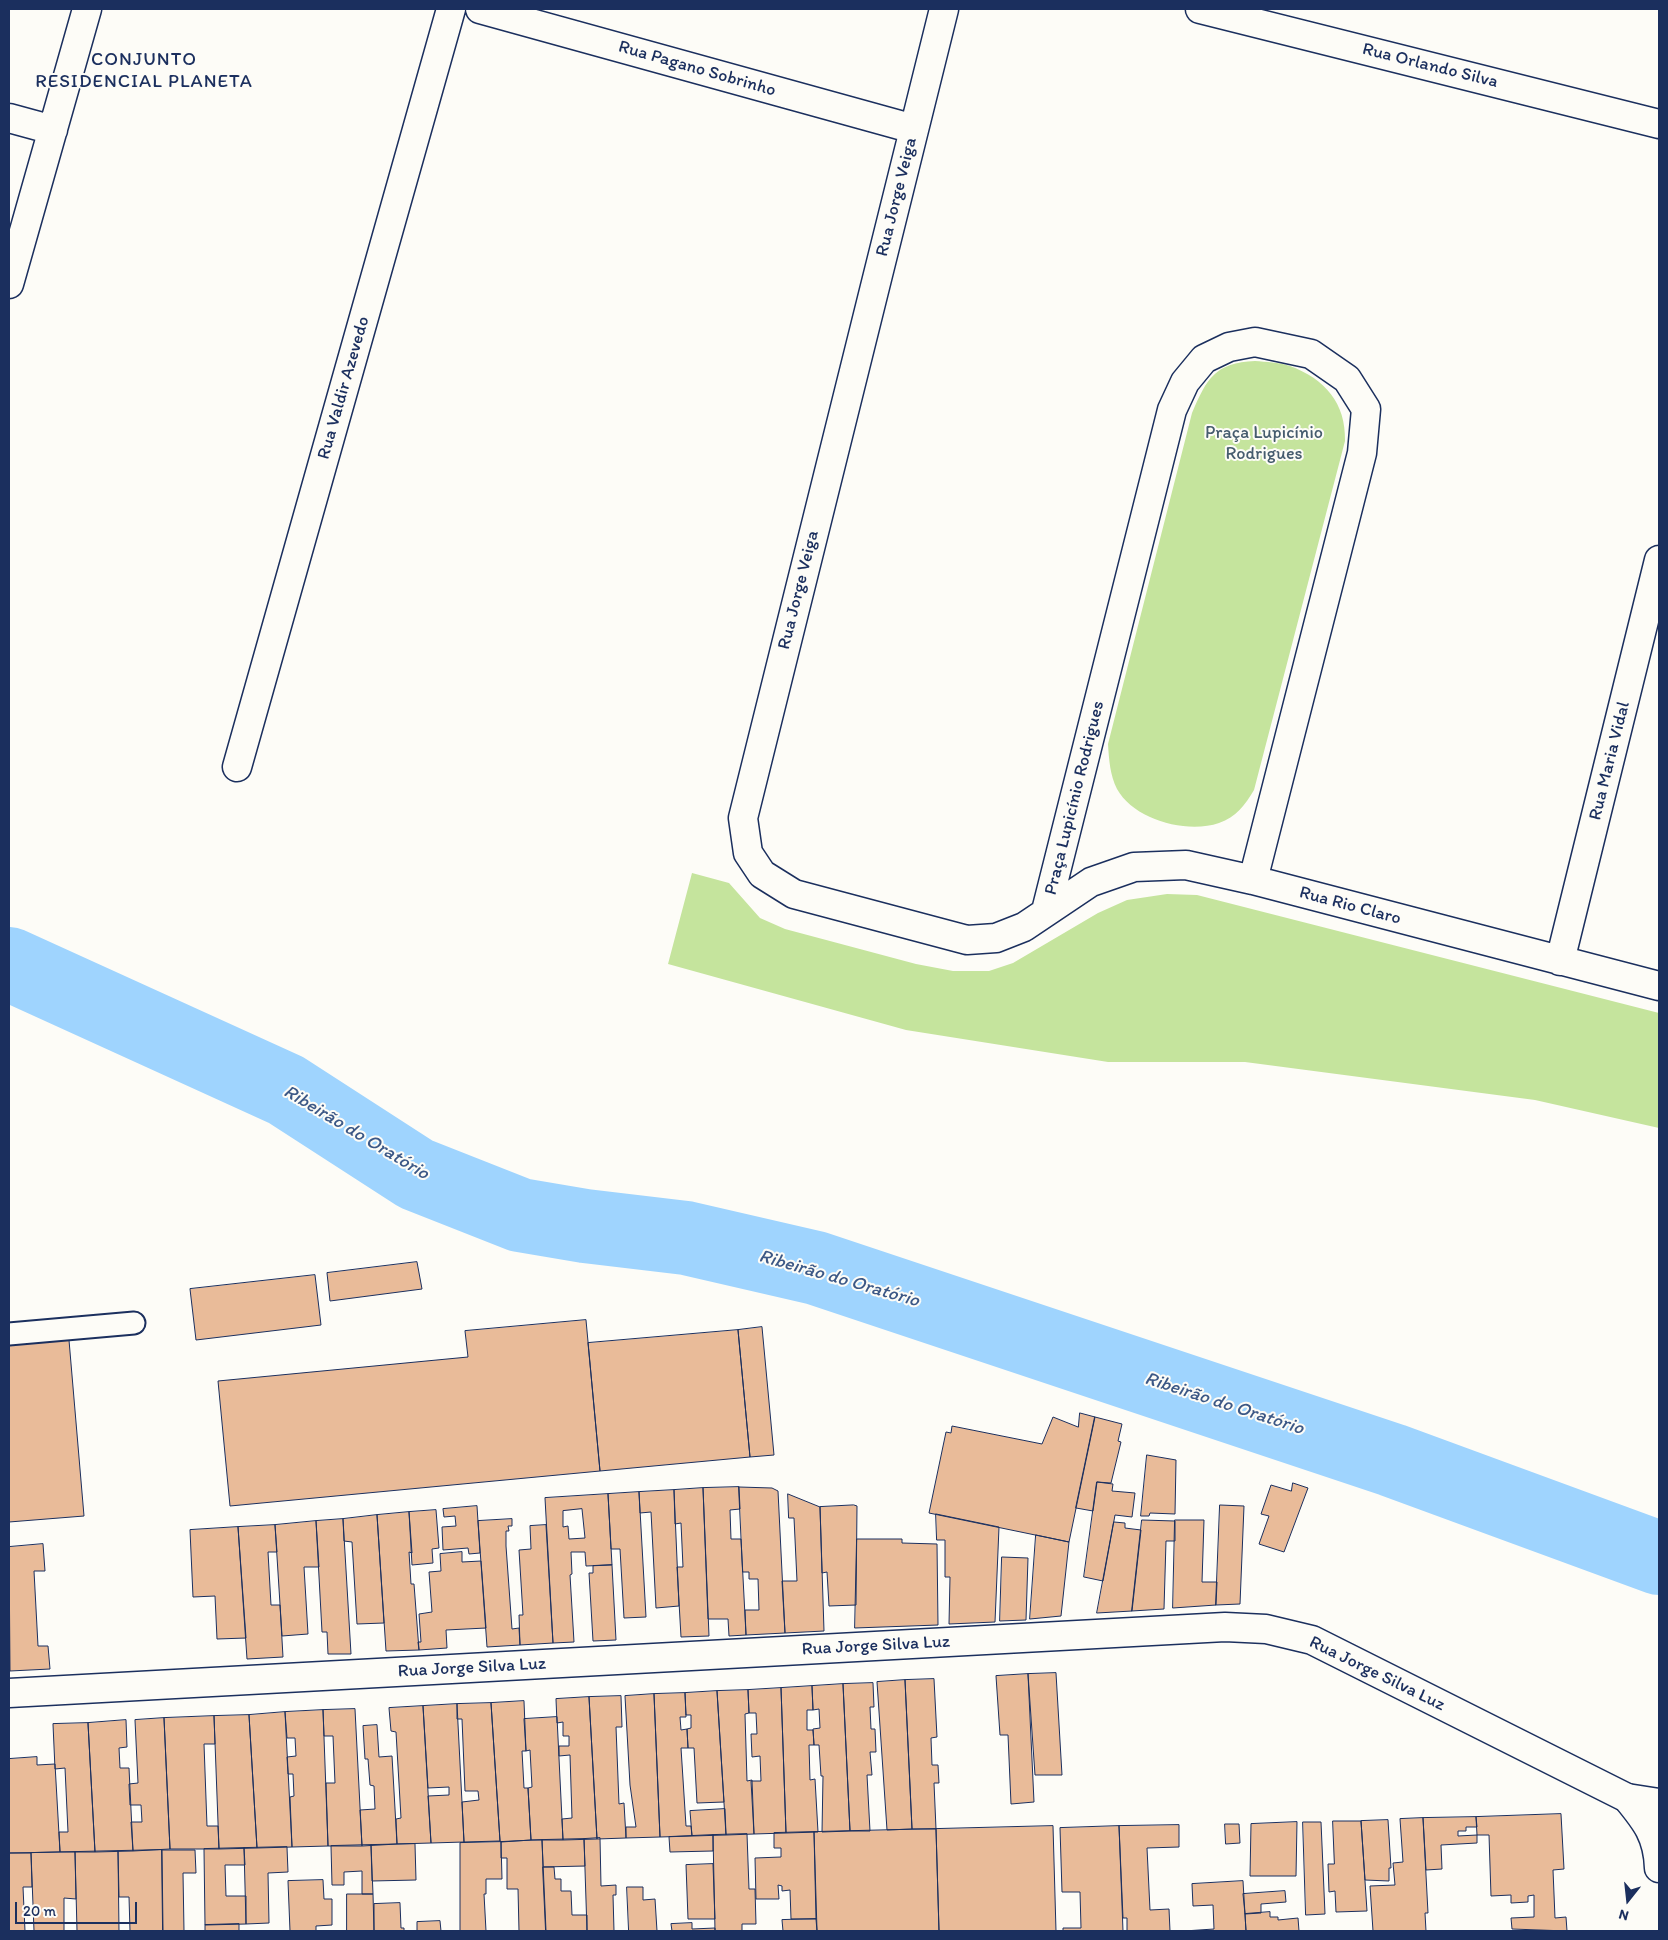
<!DOCTYPE html>
<html>
<head>
<meta charset="utf-8">
<style>
	body { margin:0 }
	#map { position:relative; width:1668px; height:1940px; overflow:hidden; background:#fdfcf7; font-family:Itim,sans-serif }
	canvas { display:block }
	.frame { position:absolute; inset:0; border:10px solid #1b2f5e; pointer-events:none }
	.north { position:absolute; left:1603px; top:1875px; width:50px; height:50px; -webkit-text-stroke:4px #fdfcf7; paint-order:stroke; rotate:196deg; font-size:14px; font-weight:700; line-height:20px; text-align:center; color:#1b2f5e }
	.north::after { content:''; display:block; margin:auto; width:18px; height:22px; background:#1b2f5e; clip-path:polygon(50% 0,100% 100%,50% 72%,0 100%) }
	.scale { position:absolute; left:15px; top:1902px; width:122px; height:22px; box-sizing:border-box; border:2px solid #1b2f5e; border-top:0; padding-left:6px; font-size:15px; line-height:18px; white-space:nowrap; color:#1b2f5e; -webkit-text-stroke:4px #fdfcf7; paint-order:stroke }
</style>
</head>
<body>
<div id="map">
<canvas width="1668" height="1940"></canvas>
<div class="frame"></div>
<div class="north">N</div>
<div class="scale">20 m</div>
</div>
<script>
const ctx = document.querySelector('canvas').getContext('2d');
ctx.lineJoin = 'round';
function fill(path, color) {
  ctx.fillStyle = color;
  ctx.fill(path, 'evenodd');
}
function trace(path, color, width, dash) {
  ctx.strokeStyle = color;
  ctx.lineWidth = width;
  ctx.lineCap = dash ? 'butt' : 'round';
  ctx.setLineDash(dash || []);
  ctx.stroke(path);
}
function label(font, color, halo, rows, align = 'center') {
  ctx.font = font + ' Itim,sans-serif';
  ctx.lineWidth = 4;
  ctx.setLineDash([]);
  ctx.textBaseline = 'middle';
  ctx.strokeStyle = halo;
  ctx.fillStyle = color;
  for (const [text, x, y, turn = 0] of rows) {
    ctx.save();
    ctx.translate(x, y);
    ctx.rotate((+turn || 0) * Math.PI / 180);
    ctx.textAlign = isNaN(turn) ? turn : align;
    if (halo) ctx.strokeText(text, 0, 0);
    ctx.fillText(text, 0, 0);
    ctx.restore();
  }
}
fill(new Path2D(`
	M1255 361C1266 362 1279 362 1290 366 1325 379 1346 403 1345 441L1254 790C1245 805 1236 817 1219 823 1187 834 1134 820 1117 789 1110 775 1109 760 1108 744L1192 413C1207 378 1215 363 1255 361Z
	M692 873 729 883 760 918 785 929 916 964 953 971H989L1013 963 1098 913 1127 900 1167 894 1197 895 1659 1013V1128L1535 1100 1245 1062H1108L906 1030 668 964Z`), '#c5e49d');
trace(new Path2D(`
	M9 964 286 1090 416 1174 520 1215 585 1226 686 1238 816 1268 1392 1460 1659 1558`), '#9fd4fe', 74);
const building = new Path2D(`
	M417 1262 422 1289 330 1301 327 1273Z
	M315 1275 321 1325 196 1340 190 1289Z
	M586 1320 600 1471 230 1506 218 1381 468 1357 465 1331Z
	M762 1327 774 1455 750 1457 738 1330Z
	M738 1330 750 1457 600 1471 588 1343Z
	M69 1340 84 1516 9 1522V1345Z
	M1080 1413 1095 1417 1069 1542 929 1513 946 1432 951 1433 952 1426 1042 1444 1053 1417 1078 1427Z
	M1095 1417 1122 1424 1118 1441 1121 1442 1111 1483 1097 1482 1093 1511 1076 1508Z
	M1147 1455 1176 1460 1175 1514 1150 1513 1149 1516H1141Z
	M1097 1482 1113 1484 1112 1491 1135 1493 1132 1517 1115 1515 1103 1581 1084 1577Z
	M1293 1483 1308 1488 1284 1552 1259 1544 1269 1516 1261 1514 1271 1485 1291 1491Z
	M739 1487 772 1488 778 1491 785 1633 746 1635 745 1610H759L758 1579H749V1572H743Z
	M739 1487 740 1509 730 1510 731 1539H741L746 1635 729 1636 728 1619H708L703 1488Z
	M703 1488 709 1636 681 1637 677 1567H683L681 1523 675 1524 674 1490Z
	M674 1490 679 1606 656 1608 651 1512 640 1513 639 1492Z
	M639 1492 646 1617 624 1618 620 1549H611L608 1494Z
	M608 1494 612 1565 586 1566 585 1552H571L572 1574 570 1575 574 1642 553 1643 545 1498ZM582 1509 585 1538 569 1539 568 1526 563 1527V1511Z
	M788 1494 820 1507 824 1631 785 1633 782 1581H797L794 1518H789Z
	M854 1505 857 1506 856 1605 829 1606 827 1572 822 1573 820 1507Z
	M1220 1505 1244 1506 1240 1604 1216 1605Z
	M477 1506 480 1553 469 1554 468 1548 443 1550 442 1527 456 1526 455 1516 444 1517 443 1509Z
	M436 1510 439 1548 432 1549 433 1563 412 1565 409 1512Z
	M409 1512 412 1553 409 1552 411 1584H414L419 1650 386 1651 377 1515Z
	M936 1514 999 1527 995 1622 949 1624 950 1577H945V1540H937Z
	M377 1515 384 1623 357 1624 352 1542 344 1541 343 1519Z
	M343 1519 351 1654H328L327 1632H322L316 1521Z
	M512 1519V1526H508L509 1531H506V1546L512 1629 519 1628 520 1645 487 1647 478 1521Z
	M1142 1520 1175 1521V1541H1166L1164 1609 1132 1611Z
	M1175 1520H1204L1202 1582H1217L1216 1605 1173 1608Z
	M316 1521 319 1567H304L308 1634 282 1636 275 1525Z
	M1114 1522 1125 1523V1528L1141 1530 1132 1611 1097 1613Z
	M275 1525 277 1552H268L271 1605H280L283 1657 247 1659 238 1527Z
	M546 1525 553 1643 520 1645 519 1615H523L519 1550 531 1549 530 1526Z
	M238 1527 246 1638 217 1639 215 1596 193 1597 190 1530Z
	M1036 1535 1069 1542 1061 1616 1030 1619Z
	M857 1539H902V1543L937 1544 938 1625 855 1628Z
	M43 1544 45 1571H34L38 1646H48L50 1669 10 1671 9 1547Z
	M462 1552V1562L481 1561 486 1628 446 1630 447 1648 419 1650 418 1642H421L419 1614 432 1612 429 1572 441 1571 440 1554Z
	M1002 1557 1028 1558 1026 1620 1000 1621Z
	M612 1565 616 1640 593 1641 589 1573H593V1566Z
	M1056 1673 1062 1775H1035L1028 1674Z
	M1028 1674 1034 1802 1011 1804 1008 1735H1000L996 1676Z
	M934 1679 937 1737 931 1738 932 1765H938L939 1783H934L936 1829H912L905 1680Z
	M905 1680 912 1829 887 1830 877 1682Z
	M873 1683 874 1707H870L871 1729H875L876 1752H870L872 1775H867L870 1831H850L843 1684Z
	M843 1684 850 1831 822 1832 823 1776H821L819 1745H814L813 1729 820 1728 819 1709 813 1710 812 1686Z
	M812 1686 813 1710H807V1730H813L814 1745H809L810 1780 815 1779 818 1832 786 1833 781 1688Z
	M781 1688 786 1833 754 1834 751 1781H761L760 1756 752 1757 751 1734H757L756 1713H749L748 1690Z
	M748 1690 749 1713 745 1714 747 1781 752 1780 754 1834 726 1835 717 1691Z
	M717 1691 724 1802 697 1803 694 1748H688L687 1729 691 1728V1715H686L685 1693Z
	M685 1693 686 1717H680L681 1730 687 1729 688 1748H681L686 1826H691L692 1836 660 1837 654 1694Z
	M654 1694 660 1837 626 1838V1827H636L630 1785 625 1696Z
	M621 1696 622 1727H616L619 1804 624 1803 626 1838 597 1839 589 1697Z
	M589 1697 597 1839 563 1840 562 1819 572 1818 570 1755 559 1756V1746H569V1736H563V1722L557 1723 556 1699Z
	M524 1701 526 1751H522L524 1788H528L531 1840 501 1842 500 1841 491 1703Z
	M491 1703 500 1841 464 1842 462 1802 479 1800 478 1791H465L462 1719H457V1704Z
	M457 1704 464 1842 431 1843 428 1796 449 1795V1787L428 1788 423 1706Z
	M423 1706 431 1843 397 1844 396 1819 401 1818 396 1732 391 1731 389 1708Z
	M355 1709 362 1846H328L326 1783H335L333 1736H324L323 1710Z
	M323 1710 328 1846 292 1847 290 1797 294 1796 293 1774H288L287 1757 296 1756 295 1738H287L285 1712Z
	M285 1712 292 1847 257 1848 249 1715Z
	M249 1715 257 1848 219 1849 214 1716Z
	M214 1716 215 1744H204L207 1826H218L219 1849H170L164 1718Z
	M557 1717 563 1840H531L528 1788 532 1787 530 1750 526 1751 524 1719Z
	M164 1718 170 1849 133 1851 131 1822H142L141 1805H130L129 1784 138 1783 135 1720Z
	M126 1720 127 1747 119 1748 120 1768H129L133 1851 95 1852 88 1723Z
	M88 1723 95 1852H60L59 1832H68L65 1768 55 1769 53 1724Z
	M377 1725 379 1757 392 1756 397 1844 362 1846 360 1810 375 1809 374 1786 370 1785 368 1759H365L363 1726Z
	M37 1757V1765L55 1764 60 1852 9 1853V1759Z
	M725 1809 726 1835 692 1836 690 1811Z
	M1561 1814 1564 1869 1553 1870 1555 1918 1566 1917 1567 1931 1512 1929 1511 1918 1534 1917V1895L1528 1896V1902L1511 1903V1895L1491 1896 1489 1835H1477L1476 1817Z
	M1476 1817 1477 1827H1466V1831H1458V1836L1477 1835V1843L1441 1845 1442 1869 1426 1870 1423 1818Z
	M1423 1818 1428 1913H1425L1426 1931H1373L1370 1886 1395 1885 1393 1863 1403 1862 1400 1819Z
	M1388 1820 1391 1868H1389V1881L1365 1880 1361 1821Z
	M1333 1821H1361L1367 1911 1336 1912 1335 1891 1329 1892 1328 1864H1334Z
	M1297 1822 1296 1876H1250L1251 1824Z
	M1303 1822H1321L1325 1914 1306 1915Z
	M1225 1824H1239L1240 1843 1226 1844Z
	M1179 1825V1847L1147 1848 1150 1910 1169 1909 1170 1931H1127V1918H1123L1119 1826Z
	M1053 1826 1056 1931H939L936 1829Z
	M1119 1826 1123 1931H1063V1928H1081L1080 1892H1062L1060 1828Z
	M936 1829 939 1931H817L814 1832Z
	M814 1832 816 1919H791L790 1890 782 1891V1886L778 1885 779 1899H756L755 1858 781 1857V1848H774V1833Z
	M747 1834 749 1889H755L756 1924H742V1931H715L713 1835Z
	M713 1835V1851L670 1852 669 1837Z
	M600 1838 601 1886 616 1885V1895H613L614 1931H587L584 1839Z
	M584 1839 585 1866 543 1867 542 1840Z
	M542 1840 546 1931H519L518 1889H507V1858H501V1842Z
	M501 1842 502 1879H486V1894H484L486 1931H460V1843Z
	M415 1844 416 1880 372 1881 371 1845Z
	M371 1845 373 1894H362V1871L344 1872V1885H332L331 1846Z
	M287 1847 288 1872 268 1873 269 1923 246 1924 244 1848Z
	M244 1848 245 1865H225L226 1896H246V1924L205 1925 204 1849Z
	M162 1850H195L196 1873H183L184 1931H163Z
	M162 1850 163 1931H130L129 1897H119L118 1851Z
	M118 1851 119 1931H77L75 1852Z
	M75 1852 76 1899 64 1898V1931H34L31 1853Z
	M9 1853H31L32 1887H23L25 1931H9Z
	M713 1864 715 1919H688L686 1865Z
	M543 1867H554L555 1879H561V1891H571L572 1915H587V1931H546Z
	M323 1880 324 1899H332V1925L316 1926V1931H290L288 1881Z
	M1243 1881 1246 1931H1184L1214 1929 1213 1905 1193 1906 1192 1884Z
	M627 1887H643V1900L655 1899 657 1931H629Z
	M1285 1891 1286 1902 1261 1904V1913L1245 1914 1243 1894Z
	M347 1894H373L374 1931H347Z
	M400 1903 401 1928H404V1931H374V1904Z
	M1270 1912V1917H1278V1920L1298 1918 1299 1931H1246L1245 1914Z
	M816 1919 817 1931H783L782 1920Z
	M440 1921 441 1931H417V1922Z
	M692 1923V1929L715 1928V1931H672L671 1924Z
	M239 1924V1931H205V1925Z`);
fill(building, '#e9bb99');
trace(building, '#1b2f5e', 1);
const service = new Path2D(`
	M9 1334 134 1323`);
const pedestrian = new Path2D(`
	M1627 1798 1659 1803`);
const minor = new Path2D(`
	M480 9 914 129
	M944 9 743 818 748 853 762 874 794 894 967 940 996 938 1024 927 1091 882 1134 867 1186 865 1253 880 1659 986
	M1200 9 1659 124
	M9 118 53 130
	M9 284 87 9
	M237 767 451 9
	M1046 911 1172 410 1185 382 1204 359 1229 347 1255 342 1311 354 1347 379 1366 409 1362 453 1253 880
	M1560 961 1659 560
	M9 1693 1225 1627 1266 1629 1312 1640 1627 1798C1646 1821 1658 1836 1659 1868`);
trace(service, '#1b2f5e', 25);
trace(pedestrian, '#1b2f5e', 31);
trace(minor, '#1b2f5e', 31);
trace(service, '#fdfcf7', 21);
trace(pedestrian, '#fdfcf7', 28);
trace(minor, '#fdfcf7', 28);
label('18px', '#1b2f5e', '#fdfcf7', [
	["Rua Orlando Silva",1430,66,14],
	["Rua Pagano Sobrinho",697,69,16],
	["Rua Jorge Veiga",897,197,-76],
	["Rua Valdir Azevedo",344,388,-74],
	["Rua Jorge Veiga",799,590,-76],
	["Rua Maria Vidal",1610,761,-76],
	["Praça Lupicínio Rodrigues",1075,798,-76],
	["Rua Rio Claro",1350,906,15],
	["Rua Jorge Silva Luz",876,1646,-3],
	["Rua Jorge Silva Luz",472,1668,-3],
	["Rua Jorge Silva Luz",1377,1674,26]
]);
label('18px', '#465c6e', '#fdfcf7', [
	["Praça Lupicínio",1264,433],
	["Rodrigues",1264,454]
]);
ctx.letterSpacing = '1px';
label('19px', '#1b2f5e', '#fdfcf7', [
	["CONJUNTO",144,60],
	["RESIDENCIAL PLANETA",144,82]
]);
ctx.letterSpacing = '0px';
label('italic 19px', '#3c5886', '#fdfcf7', [
	["Ribeirão do Oratório",356,1133,31],
	["Ribeirão do Oratório",839,1279,16],
	["Ribeirão do Oratório",1224,1404,18]
]);
</script>
</body>
</html>
